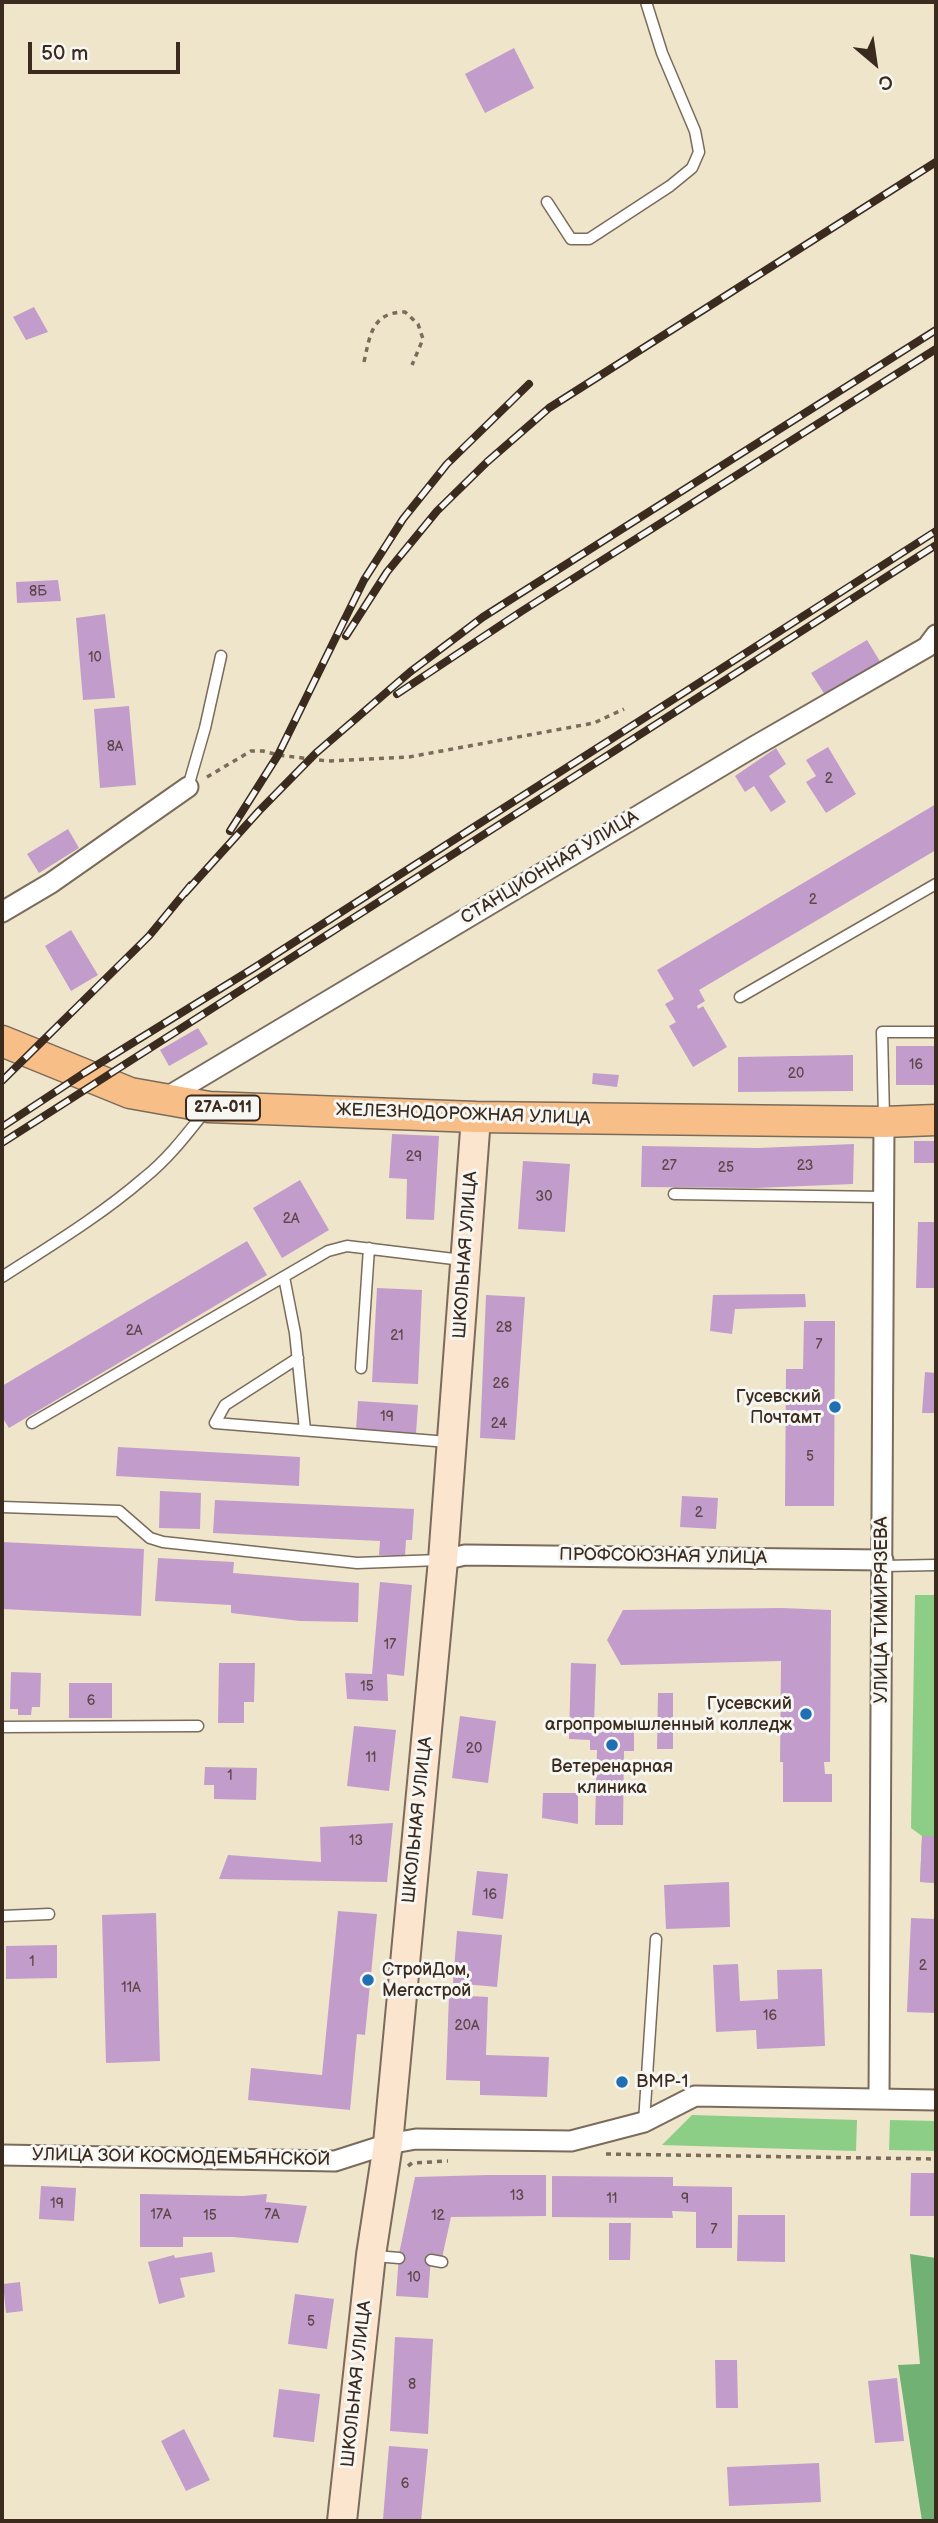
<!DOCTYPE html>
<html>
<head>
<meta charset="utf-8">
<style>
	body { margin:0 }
	#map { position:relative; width:938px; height:2523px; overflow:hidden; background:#efe5cb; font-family:"Balsamiq Sans",sans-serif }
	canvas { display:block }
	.frame { position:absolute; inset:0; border:4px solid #3b2a1e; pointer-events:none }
	.north { position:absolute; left:840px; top:28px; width:70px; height:70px; -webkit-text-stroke:5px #f6f6f2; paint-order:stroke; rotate:151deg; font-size:19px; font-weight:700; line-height:28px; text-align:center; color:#3b2a1e }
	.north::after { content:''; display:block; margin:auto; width:24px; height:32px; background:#3b2a1e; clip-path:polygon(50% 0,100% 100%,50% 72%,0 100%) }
	.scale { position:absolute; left:28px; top:42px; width:152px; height:32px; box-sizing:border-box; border:4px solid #3b2a1e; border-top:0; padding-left:9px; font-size:21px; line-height:24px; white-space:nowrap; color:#3b2a1e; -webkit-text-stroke:5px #f6f6f2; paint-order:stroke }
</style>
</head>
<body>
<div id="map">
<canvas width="938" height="2523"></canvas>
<div class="frame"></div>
<div class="north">С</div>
<div class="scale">50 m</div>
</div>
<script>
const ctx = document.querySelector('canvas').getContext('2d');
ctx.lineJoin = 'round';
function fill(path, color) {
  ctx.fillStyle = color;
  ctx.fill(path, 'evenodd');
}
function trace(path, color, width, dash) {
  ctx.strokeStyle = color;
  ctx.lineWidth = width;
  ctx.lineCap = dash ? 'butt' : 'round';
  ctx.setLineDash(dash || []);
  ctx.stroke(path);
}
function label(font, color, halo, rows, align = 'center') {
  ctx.font = font + ' "Balsamiq Sans",sans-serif';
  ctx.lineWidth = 6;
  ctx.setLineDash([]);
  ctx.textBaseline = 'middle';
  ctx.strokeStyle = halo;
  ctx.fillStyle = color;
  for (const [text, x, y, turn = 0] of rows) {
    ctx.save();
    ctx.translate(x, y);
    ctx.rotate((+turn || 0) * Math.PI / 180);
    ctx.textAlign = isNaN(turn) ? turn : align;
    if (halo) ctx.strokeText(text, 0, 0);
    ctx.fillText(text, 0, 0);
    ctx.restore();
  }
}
fill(new Path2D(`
	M915 1595H936V1883L920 1882 922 1836 911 1828Z
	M692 2115 857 2120 856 2151 662 2145Z
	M890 2120 936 2121V2151L889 2150Z`), '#8cce86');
fill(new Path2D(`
	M910 2254 936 2258V2521H922L898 2365 920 2364Z`), '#71b173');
fill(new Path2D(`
	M514 48 534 88 485 113 465 74Z
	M34 307 48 332 26 340 13 317Z
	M58 580 61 601 17 603 16 582Z
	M105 614 115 698 83 700 76 618Z
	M867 640 881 663 825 695 811 673Z
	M129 706 136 785 100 788 94 709Z
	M828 747 856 794 826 813 806 782 816 776 806 760Z
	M776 748 786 764 769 776 786 802 771 812 754 786 745 792 735 776Z
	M936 804V850L699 990 705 1001 697 1006 698 1009 703 1006 727 1047 693 1067 669 1026 676 1022 665 1004 674 999 657 970Z
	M68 829 79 848 39 873 27 854Z
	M71 930 98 975 71 991 45 946Z
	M198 1028 208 1044 169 1066 160 1050Z
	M896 1046H936V1085H896Z
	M853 1055V1091L738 1092V1057Z
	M593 1073 619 1075 617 1087 592 1084Z
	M392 1134 439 1136 434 1220 406 1219 407 1179 389 1178Z
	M914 1141H936V1163H914Z
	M854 1144 853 1184 756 1188 641 1187 642 1146 758 1148Z
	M523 1161 570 1164 565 1232 518 1229Z
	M300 1180 329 1230 282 1258 253 1208Z
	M918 1222H936V1288H916Z
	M247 1241 267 1275 9 1428 2 1417V1386Z
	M377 1288 422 1290 418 1384 372 1382Z
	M805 1294 806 1307 735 1309 732 1334 710 1331 713 1295Z
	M486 1295 525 1297 515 1440 480 1438Z
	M804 1321H835L834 1506H785L786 1369H803Z
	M925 1372 936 1373V1413H922Z
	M358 1401 418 1405 416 1434 356 1430Z
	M118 1447 300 1457 299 1486 116 1476Z
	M160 1491 201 1493 200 1529 159 1528Z
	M682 1496 718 1498 716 1529 680 1527Z
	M215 1500 414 1509 412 1540H406L405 1556 379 1555 380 1541 213 1533Z
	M2 1542 144 1549 141 1616 2 1609Z
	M158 1558 234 1562 233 1573 359 1583 358 1622 300 1621 231 1613V1605L155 1601Z
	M380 1582 412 1585 404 1676 387 1674 388 1701 347 1699 345 1673 372 1674Z
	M782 1608 831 1610 830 1762H824L825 1774H832V1802H783V1762H780L781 1661 621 1665 607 1640 623 1610Z
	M219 1663H255L254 1702H244V1723H218Z
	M571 1663 596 1664 594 1726 634 1727V1751H624L623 1825H595L597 1750H590V1740L569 1739Z
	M11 1672 41 1673 40 1707H32L31 1715H18V1709H10Z
	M69 1683H112V1718H69Z
	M658 1693H673V1749H657Z
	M460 1716 496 1721 488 1783 452 1778Z
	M354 1726 396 1730 389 1791 347 1786Z
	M205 1767 257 1768 256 1800 214 1799V1785H204Z
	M543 1793H578V1824L542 1818Z
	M393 1823 387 1882 219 1879 228 1855 321 1862 320 1827Z
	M922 1836H936V1883L920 1882Z
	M477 1871 508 1874 503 1919 472 1915Z
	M729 1882 730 1927 666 1929 664 1885Z
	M338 1911 377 1914 365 2035 357 2034 350 2110 248 2100 251 2068 322 2075Z
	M156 1913 160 2061 106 2063 102 1915Z
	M911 1918 936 1919V2013L907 2012Z
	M457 1931 502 1935 497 1987 453 1983Z
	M57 1945V1978L6 1979V1946Z
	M738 1964 740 2001 778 1999 777 1970 822 1969 825 2046 757 2049 756 2030 716 2032 713 1965Z
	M449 1995 488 1997 486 2055 549 2057 547 2097 480 2095V2081L446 2080Z
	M911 2173H936V2216H910Z
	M488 2175H546V2216L451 2217 442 2258 431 2257 428 2298 396 2296 399 2254 415 2177Z
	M552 2176 673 2177V2186L732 2187V2248H696V2212L672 2211 673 2218 552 2217Z
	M41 2186 76 2188 74 2221 39 2219Z
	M140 2194 243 2196 267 2194 266 2202 307 2206 298 2243 233 2237H183V2247H140Z
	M738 2215H785V2262L737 2261Z
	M609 2223H631L630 2260H609Z
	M212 2252 215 2272 180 2278 185 2297 159 2304 148 2262 174 2255 175 2258Z
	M20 2282 23 2311 6 2313 3 2284Z
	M295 2294 334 2299 327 2349 288 2344Z
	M395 2337 433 2339 428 2434 390 2431Z
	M715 2360H737L738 2408H716Z
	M897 2378 904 2441 875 2443 868 2381Z
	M279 2389 320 2394 314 2442 273 2437Z
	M184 2429 210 2480 186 2491 161 2441Z
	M389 2446 428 2449 421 2521 383 2519Z
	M819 2463 821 2502 729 2506 727 2467Z`), '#c29dcb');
const lane = new Path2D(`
	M547 202 571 239H589L670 186 692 168 699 152 695 131 662 53 646 2
	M188 787 205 728 221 656
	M740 997 936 884
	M884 1118 882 1032H936
	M674 1194 884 1197
	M2 1277C50 1246 100 1216 144 1178 168 1159 187 1134 206 1110
	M284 1277 295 1333 305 1430
	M298 1358 225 1405 215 1423 448 1442
	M361 1368 369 1248
	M32 1423 328 1251 347 1246 462 1260
	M2 1507 119 1511 150 1538 163 1542 357 1563 440 1560
	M883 1566 936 1565
	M2 1727 198 1726
	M2 1916 49 1914
	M644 2122 656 1939
	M375 2256 399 2258
	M431 2260 442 2262`);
const street = new Path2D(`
	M2 912 51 883 188 787
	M162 1100 755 746 927 647 936 635
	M443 1560 465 1555 883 1560
	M879 2098 884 1122
	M2 2155 335 2161 388 2144 416 2139 571 2141 644 2122 695 2096 936 2100`);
const secondary = new Path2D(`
	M342 2521 371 2255 388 2144 443 1560 476 1117`);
const primary = new Path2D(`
	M2 1041 130 1093 209 1107 476 1117 884 1122 936 1120`);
trace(lane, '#7a6b5b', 13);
trace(street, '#7a6b5b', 23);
trace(secondary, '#7a6b5b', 32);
trace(primary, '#7a6b5b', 33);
trace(new Path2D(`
	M364 362C370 335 372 312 405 312L418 324 423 339 412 365
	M207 777 251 751H263L278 755 327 761 409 757 594 723 624 709
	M606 2154 936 2159
	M408 2166 412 2163 448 2161`), '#7a6b5b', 3.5, [5, 5]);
trace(lane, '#fff', 10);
trace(street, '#fff', 19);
trace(secondary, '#fce5cf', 28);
trace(primary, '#f7be87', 30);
const rail = new Path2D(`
	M346 636 387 572 437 511 487 462 549 408 936 162
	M397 694 522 611 936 349
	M230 831 278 755 364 580 403 519 447 464 529 384
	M185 893 259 811 316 753 410 672 483 617 936 330
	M2 1081 149 936 191 885
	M2 1127 84 1073 257 966 936 531
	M2 1143 936 545`);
trace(rail, '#3b2a1e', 8);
trace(rail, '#f6f6f2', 5, [16]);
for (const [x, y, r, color] of [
	[835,1407,7,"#1f6fb2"],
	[806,1714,7,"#1f6fb2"],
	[612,1745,7,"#1f6fb2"],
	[368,1980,7,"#1f6fb2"],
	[622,2082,7,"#1f6fb2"]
]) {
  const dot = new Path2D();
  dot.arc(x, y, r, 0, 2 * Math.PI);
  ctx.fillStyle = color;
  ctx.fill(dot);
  trace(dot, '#f6f6f2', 2.5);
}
label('14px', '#5d4749', null, [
	["8Б",38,592],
	["10",95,658],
	["8А",115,747],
	["2",829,779],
	["2",813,900],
	["16",916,1065],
	["20",796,1074],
	["29",414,1157],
	["27",669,1166],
	["23",805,1166],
	["25",726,1168],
	["30",544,1197],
	["2А",291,1219],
	["28",504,1328],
	["2А",134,1331],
	["21",397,1336],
	["7",819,1345],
	["26",501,1384],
	["19",387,1417],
	["24",499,1424],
	["5",810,1457],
	["2",699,1513],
	["17",390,1645],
	["15",367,1687],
	["6",91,1701],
	["20",474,1749],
	["11",371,1758],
	["1",230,1776],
	["13",356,1841],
	["16",490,1895],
	["1",32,1962],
	["2",923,1966],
	["11А",131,1988],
	["16",770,2016],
	["20А",467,2026],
	["13",517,2196],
	["11",612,2199],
	["9",685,2199],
	["19",57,2204],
	["17А",161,2215],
	["7А",272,2215],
	["15",210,2216],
	["12",438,2216],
	["7",714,2230],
	["10",414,2278],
	["5",311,2322],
	["8",412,2385],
	["6",405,2484]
]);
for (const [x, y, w] of [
	[223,1108,74]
]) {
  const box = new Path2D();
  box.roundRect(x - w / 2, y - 12.5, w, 25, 5);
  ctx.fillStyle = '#f6f6f2';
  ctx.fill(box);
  trace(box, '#3b2a1e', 2);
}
label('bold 16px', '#3b2a1e', null, [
	["27А-011",223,1108]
]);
label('18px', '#3b2a1e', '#f6f6f2', [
	["СТАНЦИОННАЯ УЛИЦА",550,868,-31],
	["ЖЕЛЕЗНОДОРОЖНАЯ УЛИЦА",463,1115,2],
	["ШКОЛЬНАЯ УЛИЦА",466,1255,-86],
	["ПРОФСОЮЗНАЯ УЛИЦА",663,1557,1],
	["УЛИЦА ТИМИРЯЗЕВА",882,1610,-90],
	["ШКОЛЬНАЯ УЛИЦА",418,1820,-84],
	["УЛИЦА ЗОИ КОСМОДЕМЬЯНСКОЙ",181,2158,1],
	["ШКОЛЬНАЯ УЛИЦА",357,2384,-84]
]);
label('18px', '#3b2a1e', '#f6f6f2', [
	["Гусевский",821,1397],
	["Почтамт",821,1418],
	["Гусевский",792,1704],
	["агропромышленный колледж",792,1725],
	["Ветеренарная",612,1767,"center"],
	["клиника",612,1788,"center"],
	["СтройДом,",382,1970,"left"],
	["Мегастрой",382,1991,"left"],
	["BMP-1",636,2082,"left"]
], 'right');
</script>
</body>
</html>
